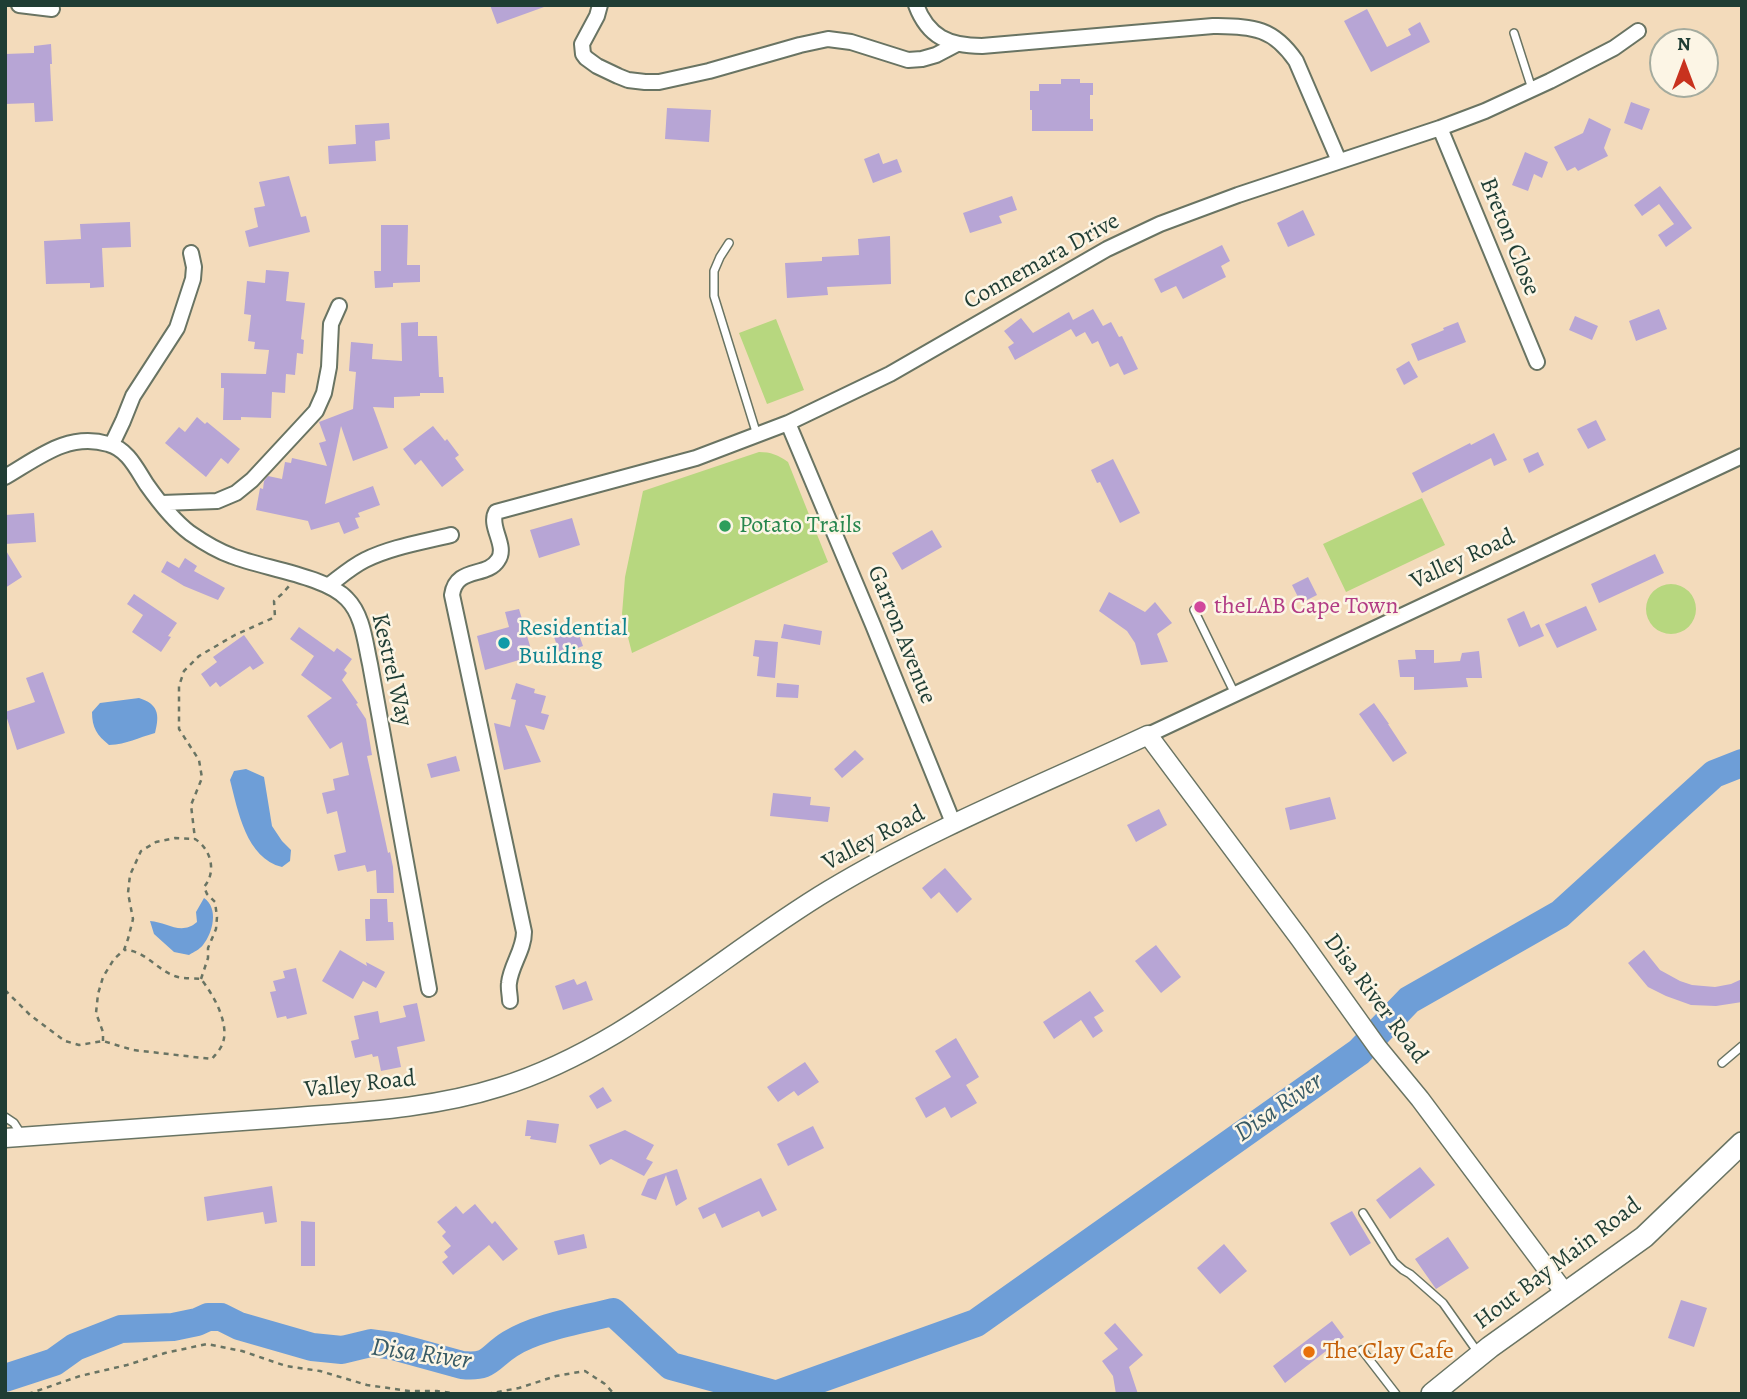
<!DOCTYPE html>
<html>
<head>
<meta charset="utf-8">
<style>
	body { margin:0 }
	#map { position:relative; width:1747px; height:1399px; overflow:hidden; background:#f3dbbb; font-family:Alegreya,serif }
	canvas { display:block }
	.frame { position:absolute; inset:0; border:7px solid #1f3d34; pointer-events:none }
	.north { position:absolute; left:1649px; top:28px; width:70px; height:70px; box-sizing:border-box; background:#fcf5e5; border:2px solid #a4ab9e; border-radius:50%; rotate:0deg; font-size:19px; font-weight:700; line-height:28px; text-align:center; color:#1f3d34 }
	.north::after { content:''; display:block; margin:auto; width:24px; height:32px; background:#c8321e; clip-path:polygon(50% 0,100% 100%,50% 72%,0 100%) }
</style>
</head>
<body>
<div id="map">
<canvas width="1747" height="1399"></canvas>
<div class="frame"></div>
<div class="north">N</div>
</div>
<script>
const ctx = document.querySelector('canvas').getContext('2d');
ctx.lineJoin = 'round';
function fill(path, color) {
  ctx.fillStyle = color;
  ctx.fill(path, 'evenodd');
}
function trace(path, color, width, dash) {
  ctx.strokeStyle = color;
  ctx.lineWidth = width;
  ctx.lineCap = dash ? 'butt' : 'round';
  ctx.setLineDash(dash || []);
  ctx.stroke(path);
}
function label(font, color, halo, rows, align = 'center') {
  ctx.font = font + ' Alegreya,serif';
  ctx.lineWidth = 5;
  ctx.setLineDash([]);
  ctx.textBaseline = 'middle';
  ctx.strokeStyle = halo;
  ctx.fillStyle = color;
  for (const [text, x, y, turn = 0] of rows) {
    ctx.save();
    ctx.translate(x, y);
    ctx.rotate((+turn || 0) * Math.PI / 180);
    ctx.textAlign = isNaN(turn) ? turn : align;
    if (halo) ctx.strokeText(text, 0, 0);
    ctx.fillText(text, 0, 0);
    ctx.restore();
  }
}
fill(new Path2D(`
	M776 319 804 390 767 404 739 333Z
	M759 452C771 452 778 455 788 462L828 562 632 653 622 614 625 577 643 491Z
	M1422 498 1445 545 1346 592 1323 544Z
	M1646 609a25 25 0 1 1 50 0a25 25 0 1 1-50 0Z`), '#b7d77f');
fill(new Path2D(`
	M139 698C158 704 160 714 155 733 137 738 128 744 109 745 97 735 92 728 92 712L100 703Z
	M246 769 264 777 272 826 282 841 291 850 290 861 282 867C246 858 238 811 230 780L234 771Z
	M204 898C219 908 213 933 203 945 200 949 194 952 189 955L174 952 154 934 150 921C167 922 181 936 197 922L196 912Z`), '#6e9ed7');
trace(new Path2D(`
	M5 1378 54 1362 75 1347 121 1329 173 1327 197 1322 208 1317H221L239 1326 312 1347 342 1350 371 1343 393 1346 462 1365C491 1368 489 1357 510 1344 537 1327 582 1320 613 1312L671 1366 774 1394
	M778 1394 976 1323 1359 1052 1409 1000 1560 914 1714 774 1742 763`), '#6e9ed7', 28);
fill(new Path2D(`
	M490 5H543L544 7 497 24Z
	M1367 9 1387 47 1411 35 1408 29 1420 22 1430 42 1371 72 1344 21Z
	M51 44 52 64H50L53 121 35 122 34 103 5 104V54L34 53V46Z
	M1061 79H1080V83H1093V95H1090V119H1093V131H1032V110H1030V91H1039V84H1061Z
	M1631 102 1650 109 1642 130 1624 123Z
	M667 108 711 110 709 142 665 139Z
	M1589 118 1611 129 1604 148 1608 156 1578 171 1575 167 1567 171 1554 147 1583 133Z
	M389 123 390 139 375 141 376 161 329 164 328 146 356 144 355 125Z
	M1525 152 1548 162 1542 178 1534 174 1528 191 1512 185Z
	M879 153 883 164 897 159 902 172 873 183 864 159Z
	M289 176 301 217 306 216 310 232 249 247 245 231 258 227 254 208 265 206 259 182Z
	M1660 186 1692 228 1666 247 1658 235 1674 224 1659 204 1642 216 1634 205Z
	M1012 196 1017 210 999 216 1002 223 970 233 963 213Z
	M1303 210 1315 235 1288 247 1277 223Z
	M130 222 131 247 102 248 104 287 90 288V283L46 284 44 241 81 239 80 224Z
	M381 225H408L407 265H420V282L393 283V287L375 288 374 271H381Z
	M890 236 891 284 827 287 828 295 787 298 785 263 822 261V257L859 255 858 239Z
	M1222 245 1230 261 1221 266 1226 277 1183 299 1176 286 1161 293 1154 279Z
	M266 270 289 272 286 301 305 303 301 339 304 340 303 354 297 353 295 375 286 374 285 393 272 392 271 418 241 417V420H223L224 388H221V373L266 374 269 350 254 349 255 342 248 341 251 315 244 314 247 281 265 283Z
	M1093 309 1103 326 1111 322 1119 337 1122 336 1138 369 1124 375 1118 363 1110 367 1098 341 1092 344 1085 332 1076 337 1071 329 1015 360 1008 347 1014 343 1004 331 1021 318 1033 333 1069 312 1073 320Z
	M1659 309 1667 329 1636 341 1629 321Z
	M1575 316 1598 326 1592 340 1569 330Z
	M418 322V336H437L439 377H443L444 393H420V396L394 397V408L373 407 388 448 353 461 341 426 325 504 373 486 380 505 358 513 360 517 355 518 359 528 344 534 339 522 311 530 308 521 256 510 260 488 263 489 264 481 268 476 282 479 285 462 291 463 292 458 327 466 319 443 326 441 319 422 353 409 356 372 349 371 351 342 373 344 372 359 402 361 401 323Z
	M1458 322 1466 342 1418 361 1411 344 1444 330 1443 328Z
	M1409 361 1418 377 1404 385 1396 369Z
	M197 417 205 424 207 422 240 449 228 464 221 458 206 477 165 443 179 427 185 432Z
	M1596 420 1606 440 1588 449 1577 429Z
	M433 426 445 441 447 439 459 455 455 458 464 470 442 487 421 460 415 465 403 449Z
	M1494 433 1507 460 1494 466 1491 458 1422 493 1412 473 1470 443 1471 445Z
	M1538 452 1544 465 1529 473 1523 459Z
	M1113 459 1140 513 1120 523 1100 482 1097 483 1091 470Z
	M34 513 36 542 5 544V515Z
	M572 518 580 545 539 558 530 530Z
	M932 530 942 547 902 570 892 553Z
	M5 549 22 577 5 588Z
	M1655 554 1664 573 1599 603 1591 584Z
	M185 558 197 566 194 571 225 588 218 600 184 586 161 572 167 561 179 568Z
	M1308 577 1317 595 1301 603 1292 585Z
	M1109 592 1145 612 1155 602 1172 623 1157 634 1168 662 1141 665 1135 643 1127 631 1099 611Z
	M134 594 177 623 168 636 171 637 161 652 132 632 143 615 127 604Z
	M1586 606 1597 630 1557 648 1545 624Z
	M519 609 533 656 485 670 477 636 509 627 505 612Z
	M1524 611 1531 628 1539 624 1544 636 1519 647 1507 619Z
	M784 624 822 631 820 645 781 638Z
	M576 626 583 646 560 654 553 634Z
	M299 627 334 652 337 648 352 659 344 670 347 673 342 680 358 703 356 704 366 719 372 755 367 756 388 853 390 852 393 867 394 893H377L376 870 367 872 365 865 338 871 334 855 346 852 337 811 327 814 322 793 335 790 333 779 349 775 342 742 330 749 307 716 332 698 301 675 314 656 290 639Z
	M244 635 264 663 253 670 250 666 220 687 216 682 210 687 201 674 217 662 213 657Z
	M755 640 778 642 775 678 757 676 759 657 753 656Z
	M1415 650H1434V663L1460 661 1462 653 1479 651 1482 678H1466L1468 687 1414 690V677H1400L1398 660 1416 659Z
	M43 672 65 733 17 750 5 712 35 702 26 678Z
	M516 683 535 689 534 693 546 696 541 713 549 715 544 730 525 725 541 762 504 770 494 723 510 727 516 700 511 699Z
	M777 683 799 685 798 698 776 697Z
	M1374 703 1389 724H1388L1407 753 1393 762 1359 714Z
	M855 750 864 759 842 778 834 769Z
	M456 756 460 771 431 778 427 764Z
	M773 793 811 797 810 805 830 807 828 822 770 816Z
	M1330 797 1336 819 1290 830 1285 808Z
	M1159 809 1167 825 1136 842 1127 825Z
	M945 868 972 899 957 913 939 892 931 899 922 888Z
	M370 899H387L388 922H393L394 940 366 941 365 919H370Z
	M1156 945 1181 977 1161 993 1135 961Z
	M340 950 367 966 366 962 385 972 376 988 363 981 353 999 322 981Z
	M1644 950 1660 970 1680 981 1692 985 1715 987 1731 984 1742 979V1002L1716 1006 1691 1005 1666 996 1648 987 1628 963Z
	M296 968 307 1014 287 1019 286 1016 277 1018 270 992 276 991 273 981 285 978 283 971Z
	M574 979 577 985 586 981 593 1000 563 1010 555 986Z
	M1090 991 1104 1011 1094 1017 1103 1031 1093 1038 1081 1020 1054 1039 1043 1022Z
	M417 1003 425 1041 397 1047 401 1067 381 1071 378 1056 373 1057 372 1054 355 1058 351 1041 359 1039 354 1016 378 1011 380 1023 406 1017 403 1006Z
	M956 1038 979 1077 966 1085 977 1103 951 1118 945 1107 926 1118 915 1098 951 1077 935 1051Z
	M805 1062 819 1082 798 1096 794 1091 778 1102 767 1087Z
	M603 1087 612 1101 597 1109 589 1096Z
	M527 1120 559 1124 556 1143 530 1139 531 1136H525Z
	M813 1126 824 1148 788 1166 777 1144Z
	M625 1130 654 1145 646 1159 653 1162 644 1176 611 1159 600 1165 589 1145Z
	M1420 1167 1435 1185 1390 1219 1376 1200Z
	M677 1169 687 1199 676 1206 666 1175 656 1200 641 1195 648 1179Z
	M761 1178 777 1210 762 1217 759 1211 722 1228 715 1213 703 1219 698 1208Z
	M272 1186 277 1222 265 1224 263 1212 207 1221 204 1197Z
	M475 1204 492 1224 495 1221 518 1249 503 1261 489 1245 453 1275 442 1262 448 1257 444 1252 451 1246 442 1236 446 1232 437 1222 456 1206 463 1214Z
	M1352 1211 1371 1243 1350 1256 1330 1223Z
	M301 1221 315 1222V1266H301Z
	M584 1234 587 1248 558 1255 554 1241Z
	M1448 1237 1469 1268 1436 1289 1415 1259Z
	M1224 1244 1247 1271 1220 1294 1197 1268Z
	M1681 1300 1707 1308 1694 1347 1668 1338Z
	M1332 1321 1344 1337 1285 1383 1273 1366Z
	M1115 1323 1143 1355 1129 1367 1138 1394H1116L1113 1376 1102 1361 1118 1349 1104 1333Z`), '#b7a5d5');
const service = new Path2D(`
	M1514 33 1532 89
	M729 243 720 257 714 271V296L757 435
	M1194 610 1235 694
	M1722 1063 1742 1046
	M5 1117 14 1123 21 1134
	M1363 1213 1394 1262 1403 1270 1410 1274 1443 1303 1479 1354
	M1362 1350 1396 1394`);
const minor = new Path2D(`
	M19 5 52 9
	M600 5 597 16 582 44 583 54 586 58 597 66 618 76 628 80 645 82H659L709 71 800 45 828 39 851 42 908 60 922 59 936 55 957 44
	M916 5C928 37 949 46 982 46L1213 26C1252 27 1272 26 1296 61L1339 161
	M1440 128 1537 362
	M788 423 873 625 954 825
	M112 444 123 421 133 396 177 328 193 279 194 267 191 253
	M5 477C38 458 68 432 108 444 128 449 137 470 147 485 159 502 174 521 190 533 203 542 218 551 232 556 262 568 326 576 347 599 363 615 365 642 370 664L429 989
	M162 503 217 501 236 493 252 480 304 424 316 411 324 393 329 367 331 324 339 306
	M328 586C340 577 351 567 365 560 391 547 423 542 451 535
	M1148 735 1742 456
	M510 1001C510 995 508 988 509 983 511 965 524 950 524 932L452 595C456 566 487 578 498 560 508 546 488 526 496 512L696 458 788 423 890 374 1107 249 1160 224 1238 195 1440 128 1485 111 1550 81 1614 48 1638 31`);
const tertiary = new Path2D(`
	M5 1138C98 1131 191 1125 284 1118 356 1112 431 1109 500 1087 625 1048 719 956 829 890 930 829 1041 785 1148 735L1300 939 1378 1048 1420 1099 1565 1293`);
const primary = new Path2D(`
	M1432 1394 1490 1347 1644 1237 1742 1143`);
trace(service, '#697463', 10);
trace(minor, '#697463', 18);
trace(tertiary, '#697463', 21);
trace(primary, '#697463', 24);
trace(new Path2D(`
	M201 979 208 958V948L216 929 217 917 215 902 207 894 204 887C217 872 211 849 195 839L191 805 202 778 199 760 179 729V686L184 671 199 656 235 635 275 617 274 601 282 594 289 586
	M5 990 30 1015 65 1041 79 1045 103 1041 133 1050 212 1059C215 1055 220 1050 222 1045 231 1025 213 994 201 979 194 978 185 979 178 977 158 972 146 950 124 950
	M103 1041V1032L96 1013 98 994 103 977 114 959 124 950 128 939 133 919 128 893 130 875 141 851 156 842 175 838 195 839
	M28 1394 80 1376 127 1365 165 1353 207 1344 242 1351 286 1366 320 1371 367 1385 409 1391H437L459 1394
	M487 1394 519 1388 556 1376 585 1371 605 1384 614 1394`), '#697463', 2.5, [5, 5]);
trace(service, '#fff', 7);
trace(minor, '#fff', 14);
trace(tertiary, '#fff', 18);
trace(primary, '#fff', 21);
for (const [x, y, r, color] of [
	[725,526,7,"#2e9e5b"],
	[1200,607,7,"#d1479c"],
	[504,643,7,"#0f9aa8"],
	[1309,1352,7,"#e8710a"]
]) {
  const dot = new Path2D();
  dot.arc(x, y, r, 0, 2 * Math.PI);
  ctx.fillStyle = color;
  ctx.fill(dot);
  trace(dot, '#fcf5e5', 2.5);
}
label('24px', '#1f3d34', '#fcf5e5', [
	["Breton Close",1509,237,68],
	["Connemara Drive",1042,262,-29],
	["Valley Road",1463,560,-25],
	["Garron Avenue",901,635,68],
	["Kestrel Way",391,670,77],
	["Valley Road",874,839,-28],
	["Disa River Road",1375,999,53],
	["Valley Road",360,1085,-6],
	["Hout Bay Main Road",1558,1264,-37]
]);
label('24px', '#27864d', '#fcf5e5', [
	["Potato Trails",739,526]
], 'left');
label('24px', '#b23c85', '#fcf5e5', [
	["theLAB Cape Town",1214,607]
], 'left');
label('24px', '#0d838f', '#fcf5e5', [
	["Residential",518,629],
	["Building",518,657]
], 'left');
label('24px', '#c56008', '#fcf5e5', [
	["The Clay Cafe",1323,1352]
], 'left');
label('italic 26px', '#375a65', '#fcf5e5', [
	["Disa River",1279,1108,-35],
	["Disa River",421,1355,8]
]);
</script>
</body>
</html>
